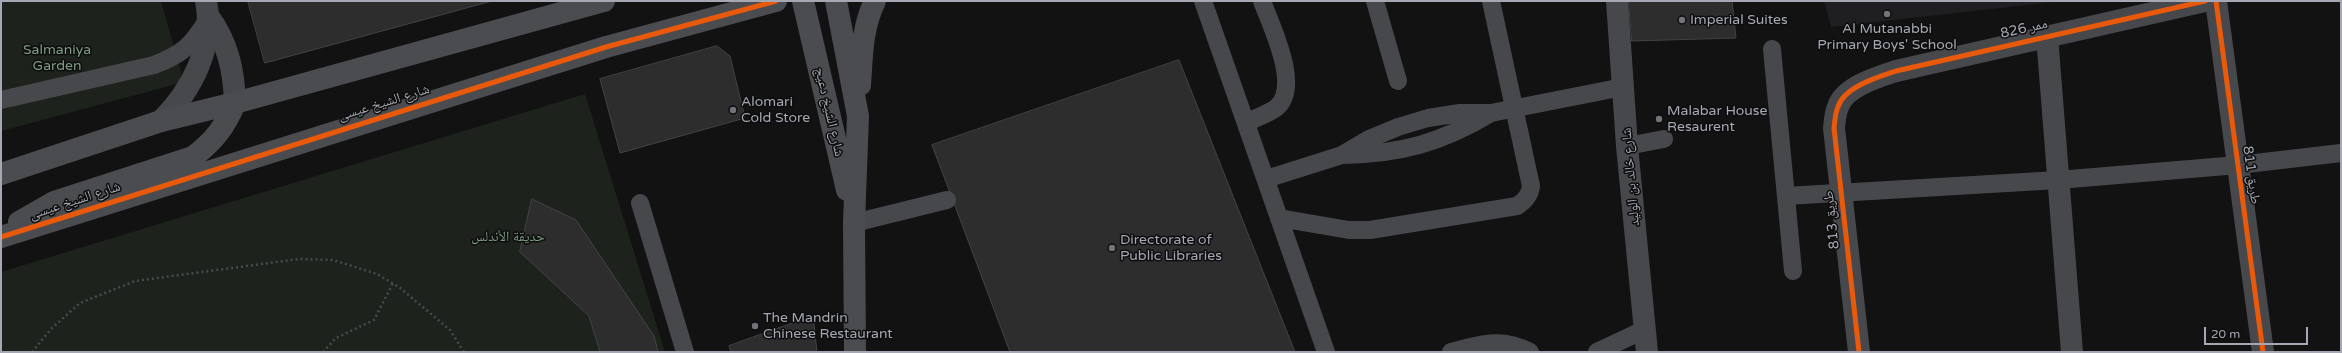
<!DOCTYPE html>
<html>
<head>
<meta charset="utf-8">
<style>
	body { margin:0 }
	#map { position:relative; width:2342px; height:353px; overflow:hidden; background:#121213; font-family:"Varela Round",sans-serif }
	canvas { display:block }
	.frame { position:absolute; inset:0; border:2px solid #a5a8b2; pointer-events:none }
	.scale { position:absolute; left:2204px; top:327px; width:104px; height:18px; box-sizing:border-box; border:2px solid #a5a8b2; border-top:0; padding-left:5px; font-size:12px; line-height:14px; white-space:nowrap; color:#a5a8b2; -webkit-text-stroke:3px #0d0d0e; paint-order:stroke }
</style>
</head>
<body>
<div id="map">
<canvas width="2342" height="353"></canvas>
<div class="frame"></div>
<div class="scale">20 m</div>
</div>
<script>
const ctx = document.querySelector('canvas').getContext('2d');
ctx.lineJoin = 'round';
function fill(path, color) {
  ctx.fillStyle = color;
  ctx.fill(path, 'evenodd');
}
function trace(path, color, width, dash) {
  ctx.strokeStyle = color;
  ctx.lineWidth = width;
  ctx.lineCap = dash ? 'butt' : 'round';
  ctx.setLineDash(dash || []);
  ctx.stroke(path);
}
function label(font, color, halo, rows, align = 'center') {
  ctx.font = font + ' "Varela Round","Noto Naskh Arabic",sans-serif';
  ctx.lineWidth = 3;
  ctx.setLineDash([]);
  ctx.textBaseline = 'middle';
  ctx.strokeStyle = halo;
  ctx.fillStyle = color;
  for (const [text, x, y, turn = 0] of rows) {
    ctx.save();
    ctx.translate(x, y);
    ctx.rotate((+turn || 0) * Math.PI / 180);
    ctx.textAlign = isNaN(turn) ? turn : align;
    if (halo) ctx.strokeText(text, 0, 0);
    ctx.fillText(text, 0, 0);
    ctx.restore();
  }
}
fill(new Path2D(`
	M1824 1H2063L1831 27Z`), '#1f1f21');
fill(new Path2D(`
	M1 1H161L184 82 1 131Z
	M585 94 665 352H1V272Z`), '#1d221d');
const building = new Path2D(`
	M248 1H492L265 63Z
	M1629 1H1732L1736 38 1632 41Z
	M717 46 730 56 745 118 620 153 600 79Z
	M1179 60 1295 352H1010L932 145Z
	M532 199 576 220 654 336 658 352H600L589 316 520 252Z
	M813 316 817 352H731L729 346Z`);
fill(building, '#2d2d2e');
trace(building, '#424346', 1);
trace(new Path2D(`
	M32 352 51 329 80 303 135 281 299 259 333 260 377 274 399 287 450 330 464 352
	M323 352 336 338 374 320 393 283`), '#484a4c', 2.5, [2, 3]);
trace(new Path2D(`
	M1203 1 1326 352
	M1375 1 1398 81
	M1772 49 1793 271
	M1 100 154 65C183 54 192 45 208 19
	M1246 123C1255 118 1268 114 1276 108 1302 87 1271 26 1262 1
	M1627 146 1664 139
	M1343 155C1400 154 1441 143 1491 113
	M1266 179 1342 155 1369 139 1398 127 1428 118 1460 113H1491L1623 87
	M1786 196 2058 180 2238 165 2341 153
	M640 203 685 352
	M1279 218 1349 230H1370L1517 206C1525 201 1530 195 1531 186L1491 1
	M854 223 947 200
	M1451 352C1481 344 1502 337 1530 352
	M1597 352 1646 329`), '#47484b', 18);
trace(new Path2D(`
	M1617 1 1627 146 1647 352
	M2216 1 2263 352
	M209 17C228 43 234 71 235 103
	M2047 36 2072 352
	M161 121C192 90 215 46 206 1
	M1859 352 1834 128C1835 121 1835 113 1838 107 1844 87 1878 77 1896 71L2205 1`), '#47484b', 22);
trace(new Path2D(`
	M803 1 847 190
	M836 1 858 116 854 223 855 352
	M860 85C862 56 862 27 875 1
	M1 174 161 121 235 103 604 1
	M19 222 54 202 193 157C214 141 225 127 235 103
	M1 237 606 47 776 1`), '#4b4c4f', 22);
trace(new Path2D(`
	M2216 1 2263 352
	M1 237 606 47 776 1
	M1859 352 1834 128C1835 121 1835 113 1838 107 1844 87 1878 77 1896 71L2205 1`), '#e8590c', 5);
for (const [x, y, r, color] of [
	[1887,14,4,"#72747a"],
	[1682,20,4,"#72747a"],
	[733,110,4,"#72747a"],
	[1659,119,4,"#72747a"],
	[1112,248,4,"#72747a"],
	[755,326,4,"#72747a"]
]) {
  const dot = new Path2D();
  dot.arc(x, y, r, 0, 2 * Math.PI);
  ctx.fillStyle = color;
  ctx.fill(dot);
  trace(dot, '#0d0d0e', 1.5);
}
label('14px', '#a5a8b2', '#0d0d0e', [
	["Imperial Suites",1690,20],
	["Al Mutanabbi",1887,29,"center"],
	["Primary Boys' School",1887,45,"center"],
	["Alomari",741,102],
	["Cold Store",741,118],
	["Malabar House",1667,111],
	["Resaurent",1667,127],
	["Directorate of",1120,240],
	["Public Libraries",1120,256],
	["The Mandrin",763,318],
	["Chinese Restaurant",763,334]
], 'left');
label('14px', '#a5a8b2', '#0d0d0e', [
	["ممر 826",2024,29,-13],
	["شارع الشيخ عيسى",384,103,-17],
	["شارع الشيخ دعيج",829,112,77],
	["طريق 811",2251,175,82],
	["شارع خالد بن الوليد",1631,177,-95],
	["شارع الشيخ عيسى",75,201,-18],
	["طريق 813",1832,220,-96]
]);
label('14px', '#7d9c80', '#0d0d0e', [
	["Salmaniya",57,50],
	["Garden",57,66],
	["حديقة الأندلس",508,237]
]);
</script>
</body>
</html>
